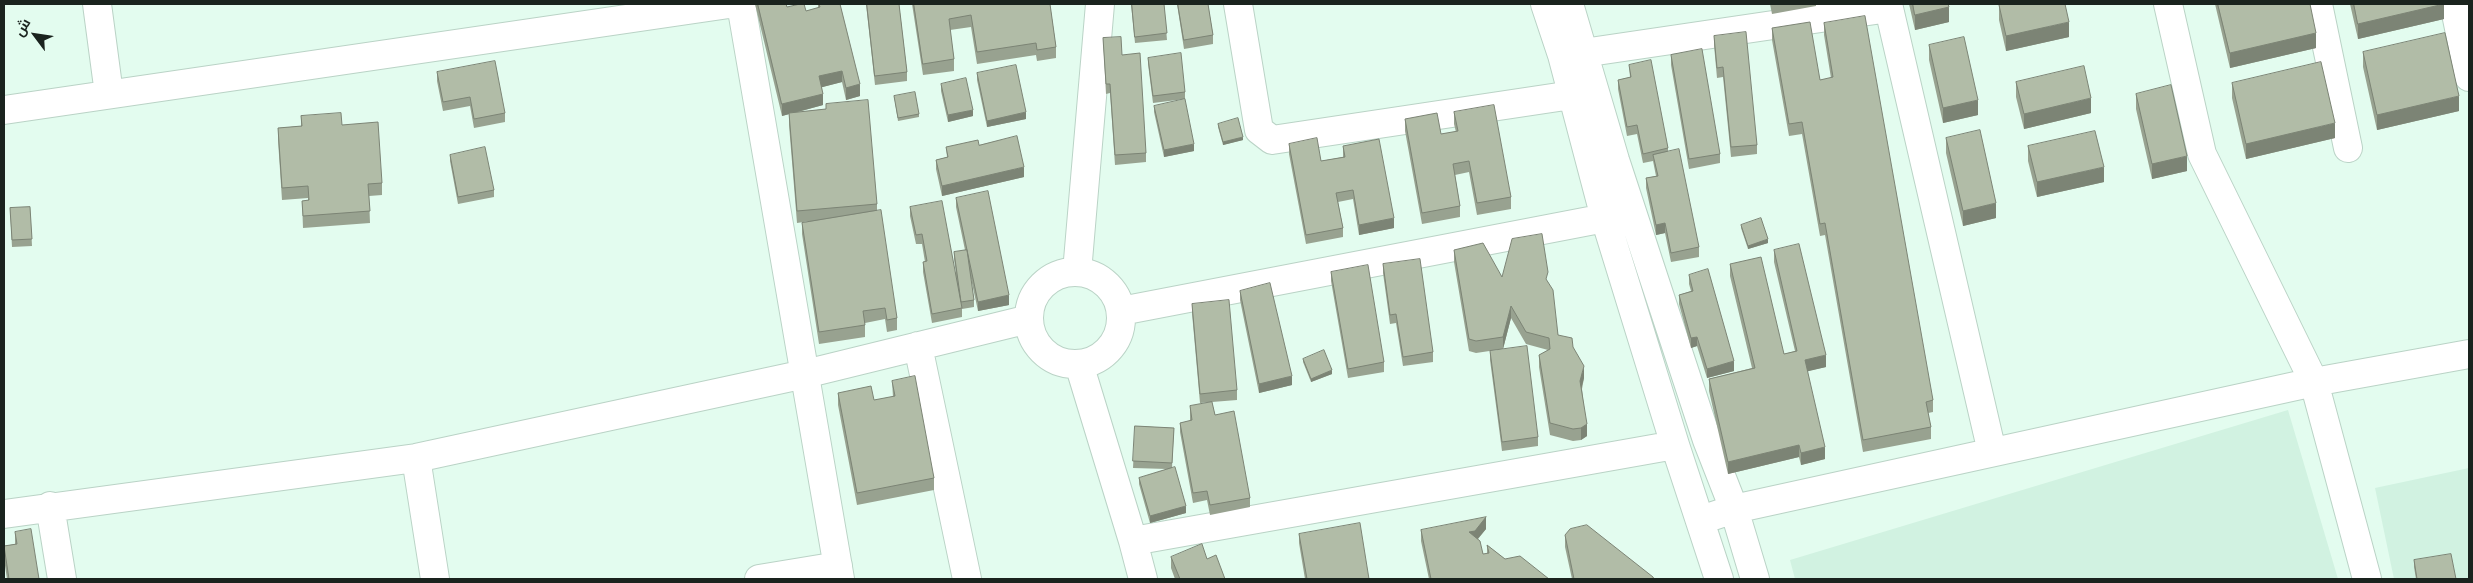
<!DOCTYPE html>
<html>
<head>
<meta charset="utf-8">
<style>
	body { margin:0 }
	#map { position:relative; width:2473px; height:583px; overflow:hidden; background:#e3fcef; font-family:Roboto,Cairo,sans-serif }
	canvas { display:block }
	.frame { position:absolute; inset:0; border:5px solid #1a231e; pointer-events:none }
	.north { position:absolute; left:10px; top:10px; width:50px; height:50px; -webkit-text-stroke:4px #e3fcef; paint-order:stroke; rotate:301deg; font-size:14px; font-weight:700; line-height:20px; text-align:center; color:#1a231e }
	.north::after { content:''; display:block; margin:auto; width:18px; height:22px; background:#1a231e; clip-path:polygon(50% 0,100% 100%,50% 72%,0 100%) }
</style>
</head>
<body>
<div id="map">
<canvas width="2473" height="583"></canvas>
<div class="frame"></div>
<div class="north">ش</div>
</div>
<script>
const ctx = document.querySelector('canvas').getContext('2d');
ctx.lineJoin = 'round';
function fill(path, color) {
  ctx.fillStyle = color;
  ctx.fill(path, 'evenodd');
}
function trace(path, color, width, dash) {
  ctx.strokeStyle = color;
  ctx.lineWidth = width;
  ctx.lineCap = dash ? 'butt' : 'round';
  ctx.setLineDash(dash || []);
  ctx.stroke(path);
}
fill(new Path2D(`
	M2288 410 2338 579H1795L1790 560Z
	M2469 468V579H2394L2375 488Z`), '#d1f2e1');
const minor = new Path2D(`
	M97 4 109 94
	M741 4 840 579
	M1238 4 1259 130 1272 140 1572 95
	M1545 4 1562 55 1605 218 1675 445 1719 579
	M1569 4 1615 160 1707 440 1734 509 1755 579
	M1888 4 1992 452
	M2168 4 2202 154 2314 382 2367 579
	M2318 4 2348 148
	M2454 4 2469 77
	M1583 53 1889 8
	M4 110 729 4
	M1029 318a46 46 0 1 1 92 0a46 46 0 1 1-92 0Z
	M1077 272 1100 4
	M1121 311 1605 218
	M918 346 967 579
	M1079 364 1133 541 1143 579
	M416 458 435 579
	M50 506 62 579
	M4 514 416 458 805 374 1029 319
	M1701 520 1734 509 2314 382 2469 354
	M1133 541 1675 445
	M759 579 838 566`);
trace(minor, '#bad3c6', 30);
trace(minor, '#fff', 28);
fill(new Path2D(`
	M755 4H786L787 7 806 11 818 8V4H840L860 96 846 100 842 82 822 87 823 105 798 112 826 109V104L877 204V211L897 318V330L887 332 885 319 865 323V337L819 344 802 234V223L810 221 797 223 789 125V114L782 116Z
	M866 4H899L907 72V81L875 85Z
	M912 4H1050L1056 47V58L1037 61 1036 55 977 64 971 27 950 30 954 59V71L923 75Z
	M1131 4H1164L1167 40 1135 43Z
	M1177 4H1208L1213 35V44L1184 49Z
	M1723 4H1739L1723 5Z
	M1770 4H1816V6L1772 14Z
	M1909 4H1948L1949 22 1915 30Z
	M2215 4H2310L2316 48 2230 68Z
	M2350 4H2444V19L2358 39Z
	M1999 5 2069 37 2006 51 1999 20Z
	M1824 23 1933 400V412L1928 413 1931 427V439L1863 452 1825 235 1820 236 1802 134 1789 136 1772 40V28L1820 80 1831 78 1824 35Z
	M1714 36 1757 145V154L1731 157 1723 77 1717 78 1714 45Z
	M1103 38 1122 55 1146 153V162L1115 165 1110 93 1106 94Z
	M1929 45 1978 115 1943 123 1929 60Z
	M2363 52 2459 111 2377 130 2363 67Z
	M1671 55 1720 154V163L1689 169 1671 65Z
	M1148 58 1185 92V99L1153 103 1148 64Z
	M1629 65 1668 148V151L1699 247V257L1671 262 1665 233 1656 235 1646 188V178L1656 176 1653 161 1643 163 1637 134 1627 136 1618 89V80L1630 77Z
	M437 72 505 113V122L474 128 470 106 443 111 437 81Z
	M977 73 1026 119 987 127 977 80Z
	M2016 82 2091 113 2024 129 2016 97Z
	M2232 83 2335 138 2246 159 2232 98Z
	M941 84 973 116 948 122 941 91Z
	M2136 94 2187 171 2152 179 2136 109Z
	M894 96 919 114V117L898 121Z
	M1154 106 1194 151 1164 157 1154 112Z
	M1454 112 1511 197V209L1477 215 1469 172 1455 175 1460 206V217L1422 224 1405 131V119L1441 134 1456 132 1454 124Z
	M301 116 342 125 382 183V195L369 196 370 223 303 228 302 201 308 200V198L282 200 278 140V128L301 126Z
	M1218 124 1243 140 1223 145 1218 127Z
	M1946 138 1996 218 1963 226 1946 153Z
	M1289 144 1321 161 1343 157V146L1394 228 1359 235 1353 199 1338 202 1343 228V237L1306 244 1289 154Z
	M979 145 1024 177 942 196 936 169V160L947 157 946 147Z
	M2028 146 2104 182 2037 197 2028 161Z
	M450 155 494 190V197L458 204 450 161Z
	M956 198 1009 305 978 311 970 274 974 300V307L962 309V317L932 323 923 272V262H925L922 244H916L910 216V207L956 273 954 259V252L965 250 956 207Z
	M30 207 32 246 12 247 10 208Z
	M1741 225 1768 243 1748 249 1741 228Z
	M1454 250 1502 277 1548 282 1558 335 1573 347 1584 378 1582 389 1587 436 1581 440 1573 441 1550 435 1539 367V355L1548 350 1526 344 1511 318 1503 349 1476 353 1469 351 1454 262Z
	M1774 250 1826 367 1807 371 1825 459 1801 465 1799 457 1728 474 1709 391V379L1752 368 1730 276V264L1784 354 1795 351 1774 262Z
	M1383 264 1433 352V362L1403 366 1396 323 1390 324 1383 273Z
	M1331 272 1384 362V372L1348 378 1331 281Z
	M1689 275 1734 371 1707 378 1697 346 1691 348 1679 304V295L1691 291 1689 284Z
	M1240 291 1292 385 1259 393 1240 300Z
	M1192 304 1237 390V400L1212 402 1215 415 1250 498V507L1210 515 1207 500 1193 503 1180 432V423L1190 421V406L1212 402 1200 403 1192 313Z
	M1490 351 1538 437V446L1502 451 1490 360Z
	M1303 359 1332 374 1311 382 1303 362Z
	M892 381 934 478V490L857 505 838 405V393L874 400 893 397Z
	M1135 426 1174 428 1172 468 1186 513 1150 523 1139 484V478L1167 469 1133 468Z
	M1486 529 1478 539 1483 554H1487V545L1505 559 1549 579H1429L1421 541V530Z
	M15 532 39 579H7L4 559V546L15 544Z
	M1299 534 1369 579H1305L1299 543Z
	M1565 535 1654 579H1572L1565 547Z
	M1171 557 1225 579H1175L1171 568Z
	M2414 560 2456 579H2416L2414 567Z`), '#98a290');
fill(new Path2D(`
	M2444 4V19L2358 39V24Z
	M1949 7V22L1915 30V15Z
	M2069 22V37L2006 51V36Z
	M2316 33V48L2230 68V53Z
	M842 71V82L819 88V76Z
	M860 84V96L846 100V88Z
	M823 94V105L782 116V104Z
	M2459 96V111L2377 130V115Z
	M2091 98V113L2024 129V114Z
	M1978 100V115L1943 123V108Z
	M973 110V116L948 122V115Z
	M1026 112V119L987 127V121Z
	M2335 123V138L2246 159V144Z
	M1243 137V140L1223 145V142Z
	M1194 144V151L1164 157V150Z
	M2187 156V171L2152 179V164Z
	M1024 167V177L942 196V186Z
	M2104 167V182L2037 197V182Z
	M1996 203V218L1963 226V211Z
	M1394 218V228L1359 235V225Z
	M1665 223V233L1656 235V225Z
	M1768 239V243L1748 249V246Z
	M1009 295V305L978 311V302Z
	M1511 306V318L1503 349V337Z
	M1697 337V346L1691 348V338Z
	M1826 355V367L1805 372V360Z
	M1734 361V371L1707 378V369Z
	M1584 366V378L1580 393V381Z
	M1332 370V374L1311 382V379Z
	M1292 376V385L1259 393V384Z
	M1587 424V436L1581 440V428Z
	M1799 445V457L1728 474V462Z
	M1825 447V459L1801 465V453Z
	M1186 506V513L1150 523V516Z
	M1486 517V529L1475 542 1469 532Z`), '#7c8475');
const building = new Path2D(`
	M758 4H786L787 7 800 4H804L806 11 820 7 819 4H840L860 84 846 88 842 71 819 76 823 94 782 104Z
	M867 4H899L907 72 875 76Z
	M914 4H1050L1056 47 1037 50 1036 43 977 52 971 15 949 19 954 59 923 64Z
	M1132 4H1164L1167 33 1135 37Z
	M1178 4H1208L1213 35 1184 40Z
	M1913 4H1948L1949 7 1915 15Z
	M2004 4H2065L2069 22 2006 36 1999 5Z
	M2218 4H2310L2316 33 2230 53Z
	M2354 4H2444L2358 24Z
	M1865 16 1933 400 1926 402 1931 427 1863 440 1825 223 1820 224 1802 122 1789 124 1772 28 1810 22 1820 80 1833 77 1824 23Z
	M1746 32 1757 145 1731 147 1723 67 1717 68 1714 36Z
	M2445 33 2459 96 2377 115 2363 52Z
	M1121 37 1122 55 1140 53 1146 153 1115 155 1110 84H1106L1103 38Z
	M1964 37 1978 100 1943 108 1929 45Z
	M1702 49 1720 154 1689 159 1671 55Z
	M1181 53 1185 92 1153 96 1148 58Z
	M1651 60 1668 148 1643 154 1637 125 1627 127 1618 80 1631 77 1629 65Z
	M495 61 505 113 474 119 470 97 443 102 437 72Z
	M2321 62 2335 123 2246 144 2232 83Z
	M1016 65 1026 112 987 121 977 73Z
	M2084 66 2091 98 2024 114 2016 82Z
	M966 78 973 110 948 115 941 84Z
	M2171 85 2187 156 2152 164 2136 94Z
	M915 92 919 114 898 118 894 96Z
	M1185 99 1194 144 1164 150 1154 106Z
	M868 100 877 204 797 211 789 113 826 109V104Z
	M1494 105 1511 197 1477 203 1469 161 1453 164 1460 206 1422 213 1405 119 1437 113 1441 134 1458 131 1454 112Z
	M341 113 342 125 378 122 382 183 368 184 370 211 303 216 302 201 309 200 308 186 282 188 278 128 302 126 301 116Z
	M1238 118 1243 137 1223 142 1218 124Z
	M1980 130 1996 203 1963 211 1946 138Z
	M2095 131 2104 167 2037 182 2028 146Z
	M1017 136 1024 167 942 186 936 160 948 157 946 147 978 140 979 145Z
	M1317 138 1321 161 1345 157 1343 146 1379 139 1394 218 1359 225 1353 190 1336 193 1343 228 1306 235 1289 144Z
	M485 147 494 190 458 197 450 155Z
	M1679 149 1699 247 1671 253 1665 223 1656 225 1646 178 1658 176 1653 155Z
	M988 191 1009 295 978 302 956 198Z
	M942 201 962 308 932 314 923 262 927 261 922 234 916 235 910 207Z
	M30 207 32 239 12 240 10 208Z
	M881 210 897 318 887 320 885 308 863 311 865 325 819 332 802 223Z
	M1761 218 1768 239 1748 246 1741 225Z
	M1542 234 1548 272 1546 279 1553 290 1558 335 1572 338 1573 347 1584 366 1580 381 1587 424 1581 428 1573 429 1550 423 1539 355 1550 349 1549 338 1526 332 1511 306 1503 337 1476 341 1469 339 1454 250 1483 243 1502 277 1512 239Z
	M1799 244 1826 355 1805 360 1825 447 1801 453 1799 445 1728 462 1709 379 1755 368 1730 264 1761 257 1784 354 1797 351 1774 250Z
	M967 250 974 300 961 302 954 252Z
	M1420 259 1433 352 1403 357 1396 314 1390 315 1383 264Z
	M1368 265 1384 362 1348 369 1331 272Z
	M1708 269 1734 361 1707 369 1697 337 1691 338 1679 295 1693 291 1689 275Z
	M1270 283 1292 376 1259 384 1240 291Z
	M1229 300 1237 390 1200 394 1192 304Z
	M1527 346 1538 437 1502 442 1490 351Z
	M1324 350 1332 370 1311 379 1303 359Z
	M915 376 934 478 857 493 838 393 871 386 874 400 895 396 892 381Z
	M1212 402 1215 415 1234 411 1250 498 1210 505 1207 491 1193 493 1180 423 1192 420 1190 406Z
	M1135 426 1174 428 1172 463 1133 461Z
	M1175 467 1186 506 1150 516 1139 478Z
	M1486 517 1475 531 1469 532 1480 541 1483 554 1489 553 1487 545 1505 559 1520 556 1549 579H1431L1421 530Z
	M1360 523 1369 579H1307L1299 534Z
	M1587 525 1653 577 1654 579H1574L1565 535 1570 529Z
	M31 529 39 579H9L4 546 17 544 15 532Z
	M1202 544 1207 559 1216 555 1225 579H1180L1171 557Z
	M2451 554 2456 579H2417L2414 560Z`);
fill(building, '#b1bca7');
trace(building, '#7c8475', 1);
</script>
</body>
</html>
